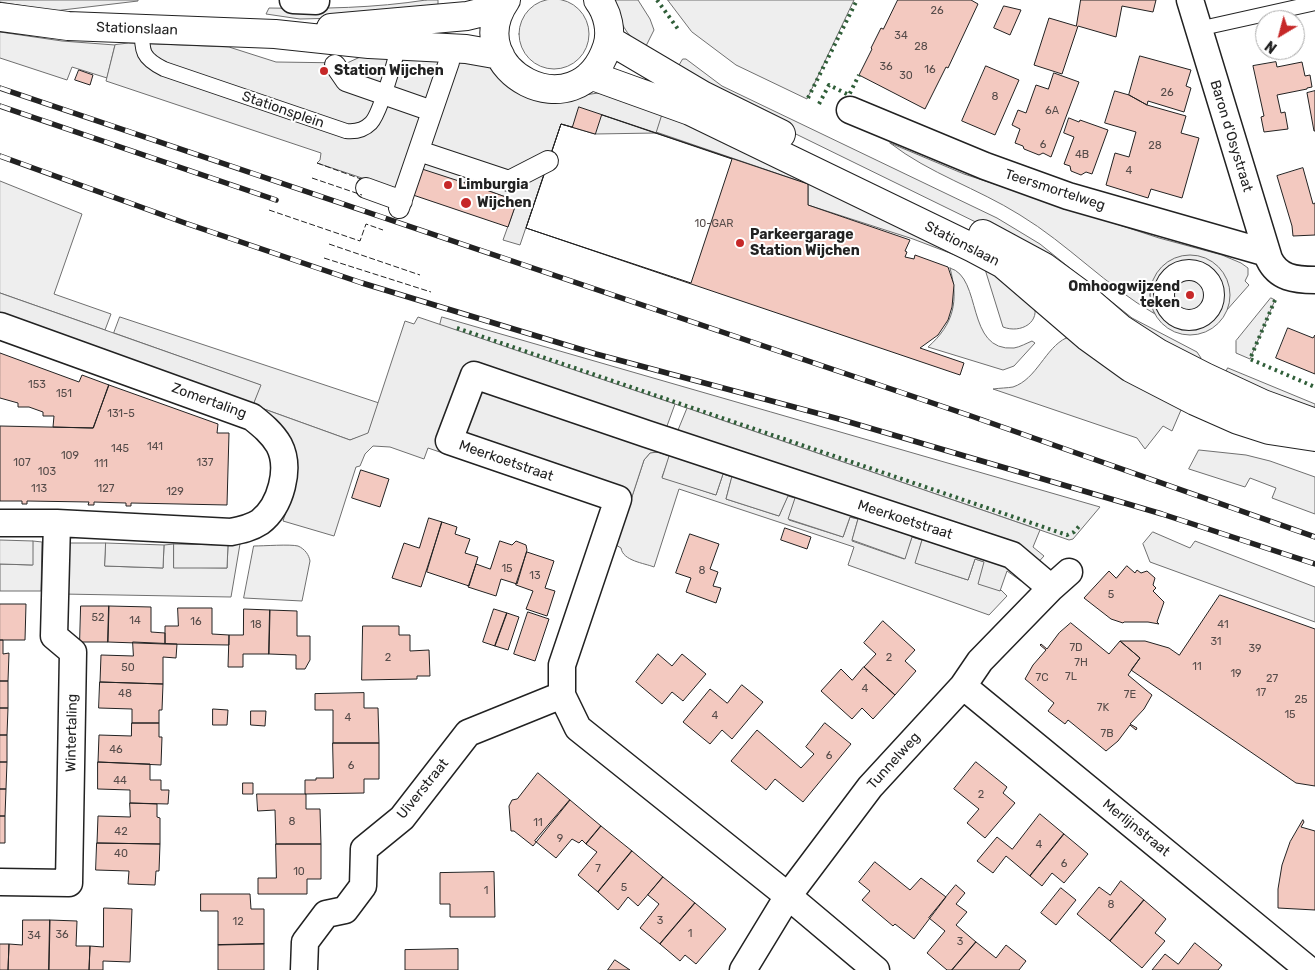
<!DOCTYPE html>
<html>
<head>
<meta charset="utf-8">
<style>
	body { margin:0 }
	#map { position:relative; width:1315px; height:970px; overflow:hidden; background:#fff; font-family:Rubik,sans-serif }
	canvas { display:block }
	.north { position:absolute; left:1255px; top:10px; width:50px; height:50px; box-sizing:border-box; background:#fff; border:1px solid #a7a7a7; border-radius:50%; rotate:217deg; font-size:14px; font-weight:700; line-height:20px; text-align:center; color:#222 }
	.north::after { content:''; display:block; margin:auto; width:18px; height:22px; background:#c62828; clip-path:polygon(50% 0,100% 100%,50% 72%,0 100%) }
</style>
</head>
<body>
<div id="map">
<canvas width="1315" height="970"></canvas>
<div class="north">N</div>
</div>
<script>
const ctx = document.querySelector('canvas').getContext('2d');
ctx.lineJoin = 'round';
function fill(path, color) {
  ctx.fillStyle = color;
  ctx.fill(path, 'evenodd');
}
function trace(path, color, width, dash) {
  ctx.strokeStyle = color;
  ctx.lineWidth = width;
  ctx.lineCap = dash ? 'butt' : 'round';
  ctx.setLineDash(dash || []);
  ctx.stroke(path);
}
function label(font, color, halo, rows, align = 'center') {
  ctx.font = font + ' Rubik,sans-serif';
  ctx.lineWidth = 4;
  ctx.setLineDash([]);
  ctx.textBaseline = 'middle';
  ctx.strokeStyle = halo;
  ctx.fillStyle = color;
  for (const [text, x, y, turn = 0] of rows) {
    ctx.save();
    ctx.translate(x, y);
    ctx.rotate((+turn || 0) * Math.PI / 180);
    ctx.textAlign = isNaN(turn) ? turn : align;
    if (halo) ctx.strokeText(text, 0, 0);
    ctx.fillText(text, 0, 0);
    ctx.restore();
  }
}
const green = new Path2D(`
	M519 34a35 35 0 1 1 70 0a35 35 0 1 1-70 0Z
	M0 0H138V1L54 11 0 2Z
	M426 0H438V11L340 18 300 19 266 14 269 8C322 9 375 8 426 0Z
	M613 0H638L650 19 654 30 645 48C623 34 622 23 613 0Z
	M668 0H854L807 99 736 65 692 32Z
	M0 32 62 41 115 45 107 78 72 67 67 80 0 58Z
	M683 59H686L722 86 997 218 1040 244 1132 318 1197 352 1201 358 1198 366 992 230 708 91 676 71Z
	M663 111 694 121 988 265C999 272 1027 290 1033 302 1042 322 1021 334 1003 327L984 266 913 239 808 205V184L656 132Z
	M890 143 964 174 1159 238 1222 255 1241 263 1248 268V275L1245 281 1249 285 1226 311C1232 290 1228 278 1213 263L1153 311 1155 314C1106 286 1068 244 1020 215 977 188 930 174 890 143Z
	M0 181 82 214 54 294 111 314 105 330 0 293Z
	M950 268C983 277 965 352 1014 348 1020 347 1027 343 1032 341L1035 343 1014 366 1003 370 928 347C954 324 959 301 950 268Z
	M1271 298 1275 300 1250 359 1236 353V341Z
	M120 317 379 403 368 434 350 440 253 405 260 385 114 333Z
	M442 317 1100 507 1073 539 1069 540 675 404 465 334 440 325Z
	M1066 338H1076L1184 403 1172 431 1163 426 1145 449 1137 438 993 389C1000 388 1007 388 1013 387 1037 379 1045 348 1066 338Z
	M1228 368 1315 404V414L1223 378Z
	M1199 450 1246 455 1270 461 1315 477V514L1272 498 1276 488 1250 478 1245 487 1189 469Z
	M658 452 670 456 662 477 716 495 723 474 732 477 726 499 779 516 788 495 796 498 789 520 843 537 850 517 858 519 852 541 904 559 912 537 922 540 916 563 968 580 975 559 985 562 1000 591 1001 590 1007 596 989 615 848 565 854 547 679 489 654 567C644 563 623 561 621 548L616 545 644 460 650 453Z
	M1153 532 1190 548 1195 541 1315 587V622L1150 562 1143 544Z
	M33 541 42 542 41 591H0V564L32 565Z
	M71 543H106L105 566 163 568 164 545 174 544V567L227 568 228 545 240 544 231 597 62 594 66 547Z
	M254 546C264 546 290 544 298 546 305 549 309 555 310 561L302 601 244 598Z`);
fill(green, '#eee');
trace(green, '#6f6f6f', 1);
const parking = new Path2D(`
	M129 43 229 47 276 62 347 63 369 53 463 56 578 96 598 93 617 96 663 111 656 133 595 134 561 124 520 245 503 240 517 201 475 186 477 178 468 174 465 183 413 195 317 163 320 160 321 153 106 81 115 45Z
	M1150 295a40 40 0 1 1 80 0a40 40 0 1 1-80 0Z
	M0 293 261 385 253 405 350 440 368 433 405 321 414 324 418 317 675 404 667 426 678 430 687 408 1040 530 1033 547 1044 556 1021 581 1007 571 1000 591 978 584 984 562 975 559 968 580 915 563 922 540 912 537 905 559 852 540 858 519 850 517 843 537 788 519 795 498 788 496 779 516 726 499 732 476 723 474 716 495 662 478 669 456 658 452 650 453 644 460 626 515 428 448 424 459 390 447 373 446 365 454 360 466 356 467 334 536 283 521 293 490 290 443 0 316Z
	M0 540 33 541V565L0 564Z
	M106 543 164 545 163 568 105 566Z
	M174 544 228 545 227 568H174Z`);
fill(parking, '#ededed');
trace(parking, '#6f6f6f', 1);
const building = new Path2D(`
	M898 0H971L978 4 948 68 946 67 925 109 859 75 872 49 871 48 881 28 883 29Z
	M1081 0H1156L1153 12 1122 6 1116 37 1078 26 1062 74 1034 65 1049 18 1076 26Z
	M1004 6 1021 10 1010 35 994 28Z
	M1140 56 1191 70 1186 86 1191 88 1184 112 1148 101 1147 105 1129 95Z
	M1276 62 1277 67 1302 62 1305 76 1310 75 1312 87 1307 88V89L1277 95 1281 113 1285 112 1288 129 1264 132 1261 117 1264 116 1253 66Z
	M986 66 1019 80 995 135 962 121Z
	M79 70 93 75 90 85 75 80Z
	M1054 73 1079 82 1051 157 1043 153 1039 155 1024 149 1023 146 1015 143 1020 129 1012 125 1018 110 1026 113 1036 85 1048 89Z
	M1115 91 1129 95 1147 105 1186 116 1181 133 1199 138 1182 198 1151 189 1148 198 1106 185 1115 153 1129 157 1136 132 1105 123Z
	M1315 91V131H1314L1307 93Z
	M579 107 808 184V205L910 240 905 251 907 252 905 257 914 259 915 255 948 267 954 285 952 307 948 320 938 335 920 348 964 363 960 375 526 228 561 124 572 127Z
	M602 115 732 159 691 283 526 228 561 124 595 134Z
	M1069 118 1079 122 1080 120 1108 130 1092 174 1086 172 1081 175 1071 171 1070 166 1064 164 1074 137 1064 133Z
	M1303 168 1313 204 1315 203V235L1293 236 1292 226 1277 176Z
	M422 169 465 183 467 174 477 178 475 186 517 201 508 227 413 195Z
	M1288 328 1313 338 1315 335V374L1276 358Z
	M0 353 79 382 82 375 109 385 93 428 53 427 54 416H43V412L29 407H18V403L0 398Z
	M109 385 218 424 217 433H229L227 505 131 503V506H126V503L94 502V505H88L89 502 27 501V504H22V501H0V426L93 428Z
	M361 470 389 479 380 507 352 498Z
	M429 518 442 522 421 587 392 578 404 543 419 548Z
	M442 522 457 527 455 534 470 539 465 553 478 557 469 586 427 572Z
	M785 528 811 537 807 549 781 540Z
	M690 534 719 544 710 569 718 572 713 586 721 588 716 603 686 592 691 578 676 573Z
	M500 541 512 545 516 541 526 545 527 550 517 584 501 579 496 596 468 587 476 564 490 569Z
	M527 552 554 561 545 588 555 591 547 616 526 609 533 591 516 585Z
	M1127 566 1135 573 1137 570 1141 573 1147 571 1155 578 1153 585 1156 588 1153 591 1164 602 1157 622 1159 624 1148 622H1124L1123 623 1111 619 1084 598 1109 571 1116 578Z
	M1220 595 1315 629V786L1296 783 1131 670 1140 658 1120 641H1145L1169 648 1179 655Z
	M0 604H26L25 640H0Z
	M81 606H109L108 642H80Z
	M109 606 151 607V632L165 633V644L108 642Z
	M178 608H212V634L229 635V645L165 644V626H178Z
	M244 609 270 610 269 654H243V667H228L229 635H243Z
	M494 609 507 613 495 646 483 642Z
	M270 610 297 611V636H310V660L305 669H296V655L269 654Z
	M528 612 549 619 535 661 514 654Z
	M507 613 519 617 508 650 495 646Z
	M883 621 915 650 905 661 916 671 895 695 864 667 876 654 864 643Z
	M1071 623 1109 654 1120 641 1140 658 1128 675 1152 695 1144 709 1130 724 1137 728 1136 730 1130 725 1118 741 1106 751 1068 720 1065 724 1048 711 1054 703 1025 679 1033 665 1046 650 1040 645 1041 644 1047 649 1059 633Z
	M363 626H399V635H410V651L429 650 430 676H417V679L362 680Z
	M0 640H3V654L9 653 8 681H0Z
	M133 642 177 644 176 658 163 657V684L100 682 101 655 133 656Z
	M658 654 672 666 682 654 706 674 683 701 672 692 662 704 636 682Z
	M864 667 895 695 873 719 862 708 852 719 821 691 841 669 852 680Z
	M0 681H8V708H0Z
	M100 682 163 684 162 710H159V723H132V709L99 708Z
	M742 685 763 702 732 739 722 730 710 744 683 722 710 689 727 703Z
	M364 693V708H378L379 743H333V710H315V694Z
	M0 708H8L7 735H0Z
	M213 709 228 710 227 725H213Z
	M251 711H266L265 726 251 725Z
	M132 723H159V737H162L161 765 98 762 99 735 131 736Z
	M825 723 851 744 803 802 775 779 766 790 731 761 757 730 801 768 814 754 806 747Z
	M0 735H7V762H0Z
	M333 743H379V779H364V793L305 794V780H316V778H333Z
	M0 762H7L6 789H0Z
	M98 762 150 764V780H161V790H169L168 804 130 803V790L98 789Z
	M976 762 1007 787 1003 793 1015 803 985 838 967 823 979 809 954 789Z
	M538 773 570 800 533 846 514 831H511L509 806 512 800 517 799Z
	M243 783H253V794H243Z
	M0 789H6L5 816H0Z
	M257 794H306V809H320L321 844H276L275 810 258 811Z
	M570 800 601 826 586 844 582 840 579 843 572 839 556 858 535 841Z
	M130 803 157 804V817L160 818V844L97 843 98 816 130 817Z
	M1040 814 1064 834 1030 876 1006 856 993 873 977 861 997 837 1012 849Z
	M0 816H5V843H0Z
	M1303 820 1304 822 1301 827 1315 831V910L1278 908V889L1282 865 1290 842Z
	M601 826 632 851 598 892 578 875 597 852 586 844Z
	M1064 834 1088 854 1064 883 1052 873 1042 886 1030 876Z
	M97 843 160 844 159 871H156L155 885 128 884 129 871 96 870Z
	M276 844H321V879H307V894H258V878H276Z
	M632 851 663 877 638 906 628 897 618 910 598 892Z
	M875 862 910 890 921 878 946 897 914 939 895 924 893 926 862 900 870 891 859 882Z
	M494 872 495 917H450V904H440V873Z
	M663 877 695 903 660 944 640 928 659 904 648 895Z
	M1121 881 1144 900 1110 941 1077 914 1099 887 1110 895Z
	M956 885 965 893 956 904 967 912 956 925 976 942 952 970H947L927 953 945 931 929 918Z
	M1061 888 1076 900 1056 925 1041 913Z
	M201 894H250L251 909H264V944L218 945V911H201Z
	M1144 900 1166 919 1155 933 1165 941 1142 968 1110 941Z
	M695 903 726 929 696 964 685 955 680 961 660 944Z
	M104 908 132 909 130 962 103 961V970H89L90 946 103 947Z
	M23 920H50L49 970H8L9 944 22 945Z
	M50 920 77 921 76 946H90L89 970H49Z
	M976 942 996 958 1006 945 1026 961 1019 970H952Z
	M1195 943 1222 965 1218 970H1152L1165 954 1178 964Z
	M0 944H9L8 970H0Z
	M264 944V970H218V945Z
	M458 949V970H405V950Z
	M615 960 630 970H608Z`);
fill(building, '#f3c9c0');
trace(building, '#222', 1);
const service = new Path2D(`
	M142 29C142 52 142 58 164 69L346 131C355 132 364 130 371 123 380 114 395 60 399 45
	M1198 29 1315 3`);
const pedestrian = new Path2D(`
	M335 65 346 81 432 111
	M419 151 509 181 548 161
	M366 188 402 201
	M399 208 449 62 448 56
	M1164 295a25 25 0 1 1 50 0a25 25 0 1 1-50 0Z`);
const minor = new Path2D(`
	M293 0 316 1
	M1190 0 1269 259C1278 278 1295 280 1315 280
	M850 110 985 166 1068 196 1267 253
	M0 326 252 417C262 425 272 433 279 445 291 468 281 506 260 522 251 528 241 530 231 532L57 523H0
	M963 686 1309 970
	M0 882 69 883 73 652 54 636 57 523
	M304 970 305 942 326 914 345 910 363 886 364 849 402 818 468 733 562 695
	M743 970 788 896 870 787 963 686 980 661 1051 588 1069 572
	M876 970 788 896 578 728 562 695V665L618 499 449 441 474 375 647 434 1012 555 1051 588`);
const tertiary = new Path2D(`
	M506 0C457 70 578 134 607 47 612 32 608 13 598 0
	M0 17 68 26 275 34 369 44 466 49 500 55
	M331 28 467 16 500 8
	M609 40 702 95 781 134
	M590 75 690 111 973 248 1003 264 1088 337 1131 368 1195 401 1238 420 1269 430 1315 437
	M983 234 1044 267 1078 292 1121 329 1158 353 1205 377 1263 404 1315 423`);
trace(service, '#222', 16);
trace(pedestrian, '#222', 22);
trace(minor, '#222', 29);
trace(tertiary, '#222', 30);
trace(service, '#fff', 14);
trace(pedestrian, '#fff', 20);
trace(minor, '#fff', 26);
trace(tertiary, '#fff', 28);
const rail = new Path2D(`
	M0 88 971 416 1315 537
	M0 106 276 200
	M0 156 185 223 362 283 596 354 839 419 1162 514 1315 564`);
trace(rail, '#222', 5.5);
trace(rail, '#fff', 4, [11]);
trace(new Path2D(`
	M657 0 678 29
	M808 98 857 0
	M819 104 829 85 849 95 859 75
	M1275 300 1250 359 1315 387
	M457 328 1067 535 1074 532 1081 524`), '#2f5e38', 4, [2.5, 4]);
trace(new Path2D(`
	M317 163 361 179
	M312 178 362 195
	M269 210 360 241 366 224 383 230
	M329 244 420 275
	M324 258 431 292`), '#222', 1, [6, 2.5]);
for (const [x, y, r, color] of [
	[324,71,5,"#c62828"],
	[448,185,5,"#c62828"],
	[466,203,6,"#c62828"],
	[740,243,5,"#c62828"],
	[1190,295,5,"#c62828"]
]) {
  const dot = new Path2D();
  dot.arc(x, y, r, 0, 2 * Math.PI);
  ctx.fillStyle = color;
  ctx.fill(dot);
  trace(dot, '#fff', 2);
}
label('11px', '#564c4a', null, [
	["26",937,11],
	["34",901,36],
	["28",921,47],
	["36",886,67],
	["16",930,70],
	["30",906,76],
	["26",1167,93],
	["8",995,97],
	["6A",1052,111],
	["6",1043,145],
	["28",1155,146],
	["4B",1082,155],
	["4",1129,171],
	["10-GAR",714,224],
	["153",37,385],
	["151",64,394],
	["131-5",121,414],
	["141",155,447],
	["145",120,449],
	["109",70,456],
	["107",22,463],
	["137",205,463],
	["111",101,464],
	["103",47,472],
	["113",39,489],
	["127",106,489],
	["129",175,492],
	["15",507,569],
	["8",702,571],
	["13",535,576],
	["5",1111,595],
	["52",98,618],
	["14",135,621],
	["16",196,622],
	["18",256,625],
	["41",1223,625],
	["31",1216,642],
	["7D",1076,648],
	["39",1255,649],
	["2",388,658],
	["2",889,658],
	["7H",1081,663],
	["11",1197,667],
	["50",128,668],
	["19",1236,674],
	["7L",1071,677],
	["7C",1042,678],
	["27",1272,679],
	["4",865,689],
	["17",1261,693],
	["48",125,694],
	["7E",1130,695],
	["25",1301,700],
	["7K",1103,708],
	["15",1290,715],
	["4",715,716],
	["4",348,718],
	["7B",1107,734],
	["46",116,750],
	["6",829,756],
	["6",351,766],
	["44",120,781],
	["2",981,795],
	["8",292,822],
	["11",538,823],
	["42",121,832],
	["9",560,839],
	["4",1039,845],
	["40",121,854],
	["6",1064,864],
	["7",598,869],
	["10",299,872],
	["5",624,888],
	["1",486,891],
	["8",1111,905],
	["3",660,921],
	["12",238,922],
	["1",690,934],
	["36",62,935],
	["34",34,936],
	["3",960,942]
]);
label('14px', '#222', '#fff', [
	["Stationslaan",137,29,2],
	["Stationsplein",283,110,19],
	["Baron d'Osystraat",1231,136,73],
	["Teersmortelweg",1055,190,18],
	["Stationslaan",962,244,27],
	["Zomertaling",209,401,20],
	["Meerkoetstraat",506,461,19],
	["Meerkoetstraat",905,520,18],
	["Wintertaling",72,733,-89],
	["Tunnelweg",894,761,-48],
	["Uiverstraat",423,789,-51],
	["Merlijnstraat",1136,828,39]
]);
label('bold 14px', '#222', '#fff', [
	["Station Wijchen",334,71],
	["Limburgia",458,185],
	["Wijchen",477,203],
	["Parkeergarage",750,235],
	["Station Wijchen",750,251],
	["Omhoogwijzend",1180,287,"right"],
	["teken",1180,303,"right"]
], 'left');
</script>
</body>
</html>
